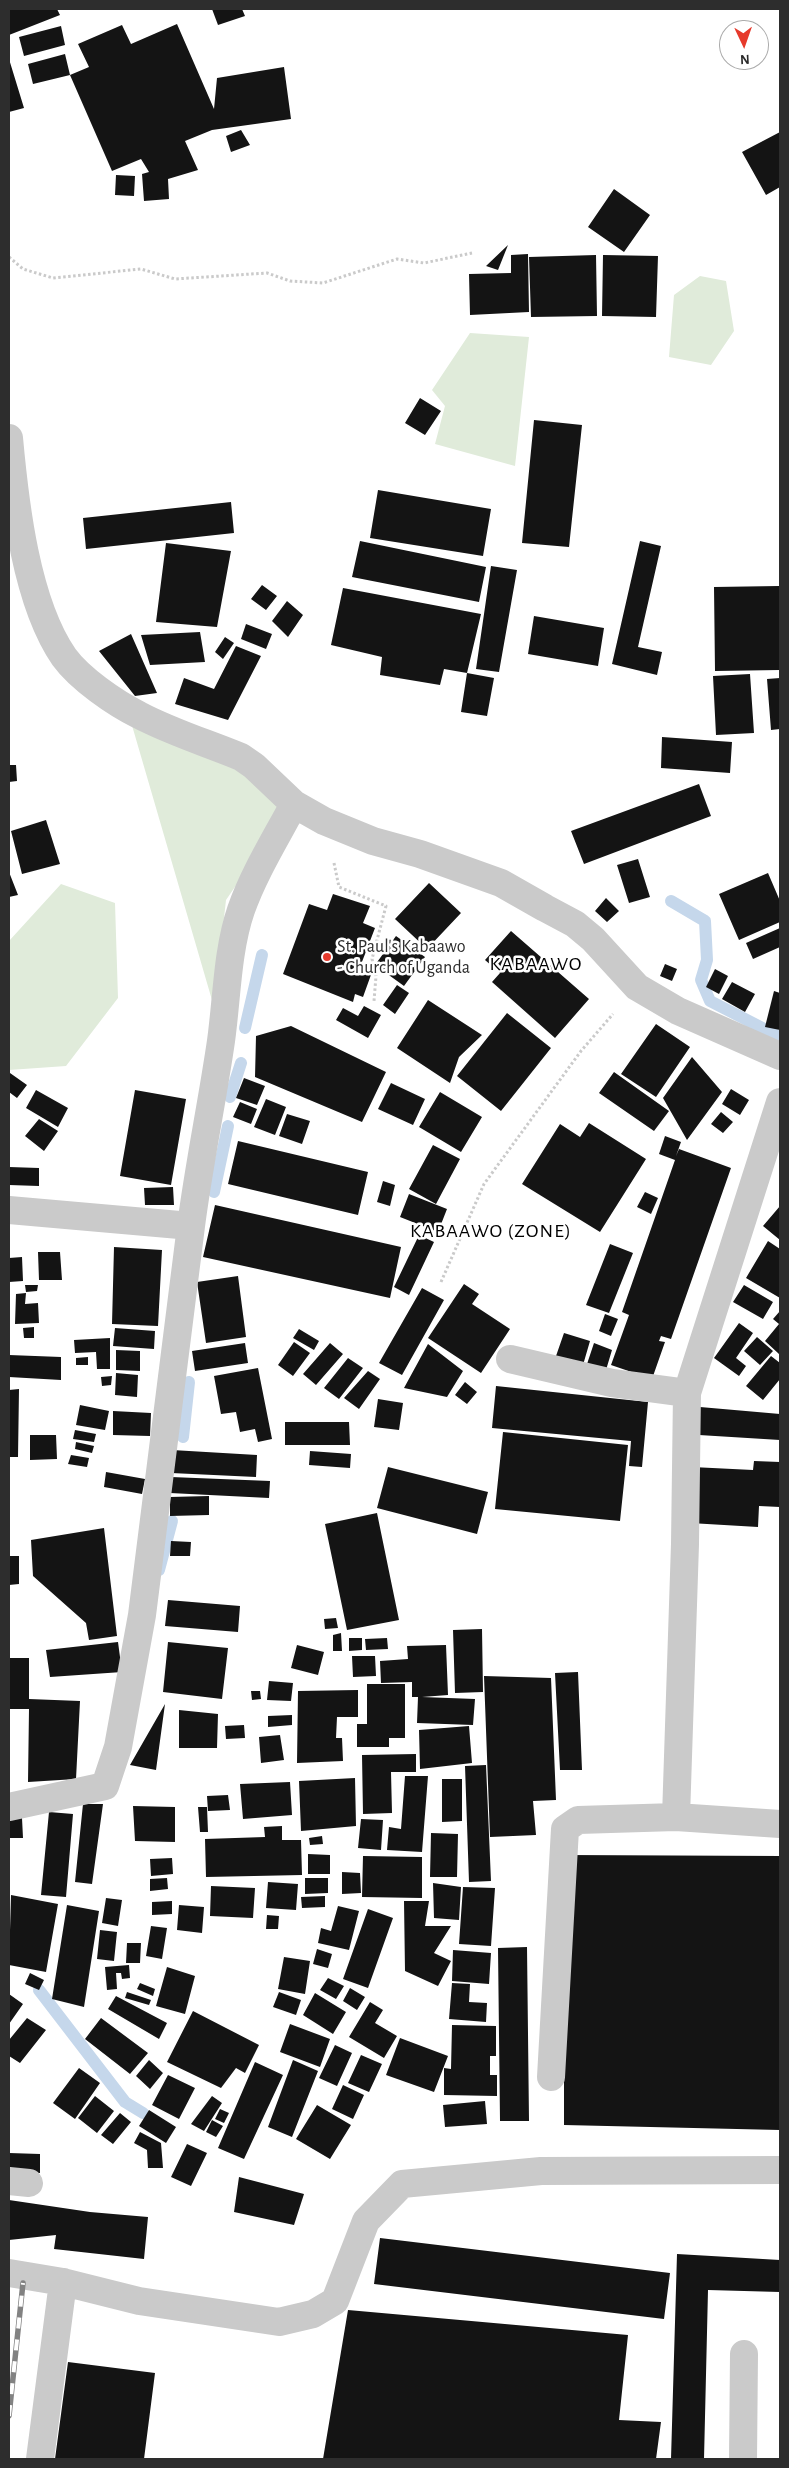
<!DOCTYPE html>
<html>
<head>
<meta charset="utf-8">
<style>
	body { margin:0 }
	#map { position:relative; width:789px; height:2468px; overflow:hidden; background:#fff; font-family:"Alegreya Sans",sans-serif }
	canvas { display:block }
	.frame { position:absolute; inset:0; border:10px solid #2d2d2d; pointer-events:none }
	.north { position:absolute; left:719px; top:20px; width:50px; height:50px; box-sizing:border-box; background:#fff; border:1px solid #ababab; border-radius:50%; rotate:177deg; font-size:14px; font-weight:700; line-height:20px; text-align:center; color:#2d2d2d }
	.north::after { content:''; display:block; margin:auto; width:18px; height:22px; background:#e63a2c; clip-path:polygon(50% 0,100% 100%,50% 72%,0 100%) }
</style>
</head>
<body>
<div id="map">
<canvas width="789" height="2468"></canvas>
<div class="frame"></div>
<div class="north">N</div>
</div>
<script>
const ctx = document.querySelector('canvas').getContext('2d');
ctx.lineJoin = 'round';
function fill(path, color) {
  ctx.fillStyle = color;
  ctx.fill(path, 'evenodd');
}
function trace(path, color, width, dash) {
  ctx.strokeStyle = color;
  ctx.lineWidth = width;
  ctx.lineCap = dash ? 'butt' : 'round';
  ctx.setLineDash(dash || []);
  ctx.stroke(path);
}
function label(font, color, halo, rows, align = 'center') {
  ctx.font = font + ' "Alegreya Sans",sans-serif';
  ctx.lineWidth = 5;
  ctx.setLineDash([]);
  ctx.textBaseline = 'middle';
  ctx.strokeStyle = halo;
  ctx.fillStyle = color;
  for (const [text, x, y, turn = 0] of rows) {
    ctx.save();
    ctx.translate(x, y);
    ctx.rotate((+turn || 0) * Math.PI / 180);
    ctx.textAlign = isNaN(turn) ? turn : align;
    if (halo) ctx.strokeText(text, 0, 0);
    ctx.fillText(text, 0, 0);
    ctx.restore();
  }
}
fill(new Path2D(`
	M700 276 726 281 734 331 711 365 669 357 674 295Z
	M470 333 529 337 515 466 435 444 445 406 432 390Z
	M131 722 239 766 285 814 226 900 214 1007Z
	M61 884 115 903 118 998 66 1066 9 1070V941Z`), '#e0ebda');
trace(new Path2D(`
	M671 901 705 921 707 960 701 980 710 1001 780 1037
	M245 1028 262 955
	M230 1097 241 1063
	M214 1192 228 1126
	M183 1437 189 1382
	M159 1570 172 1521
	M39 1990 125 2102 143 2113`), '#c5d7eb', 12);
fill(new Path2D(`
	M9 9H57L60 15 9 35Z
	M212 9H242L245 16 218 25Z
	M177 24 214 109 217 78 284 67 291 119 212 130 185 141 198 170 168 179 169 199 144 201 142 174 149 172 141 159 112 171 70 75 89 67 78 44 122 25 131 44Z
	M61 26 65 45 24 56 19 37Z
	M65 54 70 75 33 84 28 64Z
	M9 59 24 108 9 112Z
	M241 130 250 145 231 152 226 136Z
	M780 132V187L766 195 742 152Z
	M116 175 135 176 134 196 115 195Z
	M614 189 650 215 624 252 588 227Z
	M508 245 498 270 486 266Z
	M528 254 529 312 470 315 469 274 511 273V255Z
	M596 255 597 316 531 317 529 257Z
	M603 255 658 256 656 317 602 316Z
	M420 398 441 411 425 435 405 423Z
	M534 420 582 425 569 547 522 543Z
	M378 490 491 509 483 556 370 538Z
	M231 502 234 533 86 549 83 518Z
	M360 541 486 567 479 602 352 577Z
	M640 541 661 546 638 647 662 652 657 675 612 664Z
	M166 543 231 551 217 627 156 622Z
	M491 566 517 570 499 672 476 669Z
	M262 585 277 596 266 610 251 599Z
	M779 586 780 670 715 671 714 587Z
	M343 588 481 614 467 673 444 669 440 685 380 675 382 657 331 645Z
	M287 601 303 615 288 637 272 621Z
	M534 616 604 628 598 666 528 654Z
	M246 624 272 634 266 649 241 639Z
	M200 632 205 662 150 665 141 635Z
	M131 634 157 693 135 696 99 651Z
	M225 637 234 643 223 659 215 652Z
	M236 646 261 656 228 720 175 704 184 678 214 689Z
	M467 673 494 678 487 716 461 712Z
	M750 674 754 733 716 735 713 676Z
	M780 678V729L771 730 767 679Z
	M662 737 732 742 730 773 661 768Z
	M9 765H16L17 781 9 782Z
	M699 784 711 816 584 864 571 831Z
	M46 820 60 864 22 874 11 831Z
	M638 859 650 897 629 903 617 865Z
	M9 872 18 895 9 897Z
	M768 873 780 901V922L739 940 719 894Z
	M429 883 461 913 427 949 395 919Z
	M333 894 370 906 363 923 375 928 360 967 372 972 363 997 355 994 353 1002 283 974 309 904 327 910Z
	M606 898 619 911 607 922 595 911Z
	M780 928V947L753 959 746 943Z
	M511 931 589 999 555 1038 492 982 500 973 485 960Z
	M396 936 425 957 404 986 375 965Z
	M665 964 677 969 672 981 660 976Z
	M715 969 728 976 719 994 706 987Z
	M732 982 755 994 745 1012 722 999Z
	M397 985 409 993 395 1014 383 1005Z
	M774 991 780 993V1030L765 1027Z
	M428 1000 482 1035 459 1057 450 1083 397 1048Z
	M364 1006 381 1015 368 1038 336 1020 343 1008 358 1016Z
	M507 1013 551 1048 501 1111 457 1076Z
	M656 1024 690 1047 656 1097 621 1074Z
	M291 1026 386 1072 362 1122 255 1077 256 1036Z
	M692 1057 722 1092 687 1140 663 1098Z
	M614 1072 669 1111 654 1131 599 1093Z
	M10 1073 27 1085 17 1098 9 1092Z
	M244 1078 265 1086 257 1105 236 1098Z
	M391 1083 425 1099 413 1125 378 1109Z
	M731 1089 749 1100 740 1115 722 1104Z
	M36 1090 68 1108 58 1127 26 1108Z
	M135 1090 186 1099 171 1185 120 1176Z
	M440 1092 482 1117 461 1152 419 1127Z
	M266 1099 286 1107 275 1135 254 1127Z
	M240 1102 257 1109 251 1124 233 1117Z
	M721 1112 733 1122 723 1133 711 1124Z
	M287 1114 310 1121 302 1144 279 1136Z
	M39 1119 58 1131 44 1151 25 1136Z
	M589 1123 646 1159 600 1232 522 1184 560 1124 580 1137Z
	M665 1136 681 1142 676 1156 679 1149 731 1168 671 1339 661 1336 659 1341 665 1342 652 1379 611 1365 629 1315 622 1312 675 1160 659 1154Z
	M238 1141 368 1172 358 1215 228 1184Z
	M433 1145 460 1159 436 1204 409 1189Z
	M9 1167 39 1168V1186L9 1185Z
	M383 1181 395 1185 390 1206 377 1202Z
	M173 1187 174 1205H145L144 1188Z
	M645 1192 658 1198 651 1214 637 1207Z
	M409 1194 447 1209 438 1232 400 1217Z
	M215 1205 401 1247 390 1298 203 1257Z
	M780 1206V1240L763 1226Z
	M419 1235 434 1242 409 1295 394 1287Z
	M768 1241 780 1249V1298L746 1278Z
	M610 1244 633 1253 609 1313 586 1305Z
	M114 1247 162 1250 158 1326 112 1324Z
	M38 1252H60L62 1280H39Z
	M22 1257 23 1281 9 1282V1258Z
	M238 1276 246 1337 206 1343 197 1282Z
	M464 1284 479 1294 472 1304 510 1329 481 1373 428 1338Z
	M25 1285H38L37 1291 26 1292Z
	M744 1285 773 1302 763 1319 733 1302Z
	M422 1288 444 1300 402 1375 379 1363Z
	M26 1293 25 1304 38 1303 39 1323 15 1324 16 1294Z
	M780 1311V1352L779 1354 765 1341 779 1324 773 1319Z
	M605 1314 618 1319 611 1336 599 1331Z
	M739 1323 753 1333 736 1358 746 1366 739 1376 714 1358Z
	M34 1327V1338H24L23 1328Z
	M115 1328 155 1331 154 1349 113 1346Z
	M299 1329 319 1341 314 1350 293 1338Z
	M564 1333 590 1341 583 1365 556 1356Z
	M757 1337 773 1351 760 1365 744 1351Z
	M110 1338V1369H97L96 1352 75 1353 74 1340Z
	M294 1342 310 1353 293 1376 278 1365Z
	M245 1343 248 1363 195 1371 192 1351Z
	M330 1343 343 1354 316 1385 303 1374Z
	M594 1343 612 1350 606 1370 587 1364Z
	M428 1344 463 1371 447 1397 404 1388Z
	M116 1350 140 1351V1371L116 1370Z
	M9 1355 61 1357V1380L9 1377Z
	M771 1356 780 1363V1379L763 1400 746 1386Z
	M88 1357V1365H76V1358Z
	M348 1358 363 1368 339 1399 324 1388Z
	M258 1368 272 1439 258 1442 255 1429 240 1432 236 1412 221 1414 214 1376Z
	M368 1371 380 1379 359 1409 344 1398Z
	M116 1373 138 1375 137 1397 115 1395Z
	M112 1376 111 1385 102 1386 101 1377Z
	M465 1382 477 1392 467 1404 455 1395Z
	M496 1386 648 1402 642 1467 629 1466 631 1441 492 1428Z
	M19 1389 18 1457H9V1390Z
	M378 1399 403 1403 399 1430 374 1427Z
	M80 1405 109 1411 105 1430 76 1425Z
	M700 1407 780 1414V1440L699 1435Z
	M113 1411 151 1413 150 1436 113 1435Z
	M285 1422H349L350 1445H285Z
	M75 1430 96 1434 94 1442 73 1439Z
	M503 1432 628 1445 620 1521 495 1509Z
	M30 1435H56L57 1459 30 1460Z
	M76 1442 94 1446 92 1453 75 1449Z
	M172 1450 257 1455 256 1477 171 1473Z
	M310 1451 351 1454 350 1468 309 1465Z
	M71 1455 89 1458 87 1467 68 1464Z
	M754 1461 780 1462V1507L759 1506 758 1527 690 1523 692 1467 753 1470Z
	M388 1467 488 1492 477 1534 377 1508Z
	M106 1472 145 1479 142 1494 104 1487Z
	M171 1477 270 1481 269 1498 170 1493Z
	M209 1496V1515L170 1516V1497Z
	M377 1513 399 1620 347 1630 325 1524Z
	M104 1528 117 1636 89 1640 86 1623 33 1576 31 1540Z
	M171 1541 191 1542 190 1556H170Z
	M9 1556H19V1584L9 1585Z
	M168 1600 240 1606 238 1632 165 1626Z
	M336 1618 338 1628 325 1629 324 1619Z
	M482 1629 483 1692 455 1693 453 1630Z
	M341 1633 342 1651H333V1635Z
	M349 1638H362V1650L349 1651Z
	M387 1638 388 1649 366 1650 365 1639Z
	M118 1642 122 1672 50 1677 46 1650Z
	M168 1642 228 1648 222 1699 163 1692Z
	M297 1645 324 1652 318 1675 291 1668Z
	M446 1645 448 1695 422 1697 475 1699 473 1725 417 1723 418 1697H412V1682L381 1683 380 1661 408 1659 407 1646Z
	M352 1656H375L376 1676 353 1677Z
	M9 1658H29V1699L80 1701 76 1779 28 1782 29 1709H9Z
	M578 1672 582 1770H560L555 1673Z
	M484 1676 551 1678 556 1800 533 1801 536 1835 490 1837Z
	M269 1681 293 1683 291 1701 267 1700Z
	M367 1684H405V1738H389V1747H357V1724H367Z
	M358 1690V1717H337L336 1738H342L343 1761 297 1763 298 1691Z
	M251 1691H260L261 1699 252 1700Z
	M165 1704 156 1770 130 1765Z
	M179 1710 218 1714 217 1748H179Z
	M292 1715V1725L268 1727V1716Z
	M244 1725 245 1738 226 1739 225 1726Z
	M469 1726 472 1763 420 1769 419 1730Z
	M280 1735 284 1760 261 1763 259 1737Z
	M416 1754V1772H391L392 1813 363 1814 362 1755Z
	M486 1765 491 1881 469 1882 465 1766Z
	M405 1776H428L422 1852 387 1850 389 1827 401 1829Z
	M355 1778 356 1826 301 1831 299 1781Z
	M442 1779H462V1821L442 1822Z
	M290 1782 292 1815 243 1819 240 1784Z
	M228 1795 230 1810 208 1811 207 1796Z
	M83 1804H103L92 1884 75 1882Z
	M133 1806 175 1807V1842L135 1841Z
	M198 1807H207L208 1832H200Z
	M49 1812 73 1814 66 1897 41 1895Z
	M22 1818 23 1838H9V1819Z
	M361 1819 383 1820 381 1850 358 1848Z
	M282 1826V1840H301L302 1875 206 1877 205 1839 265 1837 264 1827Z
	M431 1833 458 1834 457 1877H430Z
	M322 1836 323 1844 310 1845 309 1838Z
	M308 1854 330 1855V1874H308Z
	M564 1855 780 1856V2130L564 2125Z
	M363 1856 422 1857V1898L362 1897Z
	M172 1858 173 1874 151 1876 150 1859Z
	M342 1872 360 1873 361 1893 342 1894Z
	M167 1878 168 1889 150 1891V1879Z
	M305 1878H328V1893L305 1894Z
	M268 1882 298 1884 296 1910 266 1908Z
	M433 1883 461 1887 459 1920 434 1918Z
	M211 1886 255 1888 253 1918 210 1916Z
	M463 1887 495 1888 491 1946 459 1944Z
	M11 1895 58 1904 46 1972 9 1965Z
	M325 1896V1907L302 1908 301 1897Z
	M106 1898 122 1900 118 1926 102 1923Z
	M172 1901V1914L152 1915V1902Z
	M404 1901H429L425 1926H451L434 1953 451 1961 438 1986 405 1971Z
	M67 1905 99 1911 84 2007 52 1999Z
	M179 1905 204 1907 202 1933 177 1930Z
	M338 1906 359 1911 349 1950 318 1943 321 1928 331 1931Z
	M368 1909 393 1918 368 1988 343 1979Z
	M267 1915 279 1916 278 1929H266Z
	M151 1926 167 1928 162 1959 146 1956Z
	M100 1930 117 1932 114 1961 97 1959Z
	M127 1943H141L140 1963H126Z
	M527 1947 529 2121H500L498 1948Z
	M317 1949 332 1954 328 1968 313 1964Z
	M453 1950 491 1953 489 1984 452 1981Z
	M284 1957 310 1961 305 1994 278 1989Z
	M129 1965 130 1978 122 1979 121 1973H116L117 1989 107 1990 105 1967Z
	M167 1967 195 1976 185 2014 156 2006Z
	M30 1973 44 1980 39 1990 25 1984Z
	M328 1978 344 1986 336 1999 320 1990Z
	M140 1983 155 1989 153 1996 137 1989Z
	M452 1983 470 1984 469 2002 487 2003 486 2022 449 2019Z
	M350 1988 365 1997 357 2010 343 2001Z
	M127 1992 151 2000 149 2005 125 1998Z
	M279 1992 301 2000 296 2015 273 2007Z
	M315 1993 346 2012 333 2034 303 2015Z
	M9 1994 23 2004 9 2024Z
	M116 1996 167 2023 159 2039 108 2009Z
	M370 2002 383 2010 375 2023 397 2036 384 2058 349 2037Z
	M193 2011 259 2045 245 2073 236 2068 221 2088 167 2062Z
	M27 2018 46 2030 20 2063 9 2056V2040Z
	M101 2018 148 2053 130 2074 85 2039Z
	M290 2024 330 2039 320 2067 280 2052Z
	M452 2025 496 2026V2056H490V2075H497V2096L444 2095V2068L451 2069Z
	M400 2038 448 2056 434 2092 386 2075Z
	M335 2045 352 2053 337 2086 319 2078Z
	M361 2055 382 2064 369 2092 348 2083Z
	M149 2060 163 2073 150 2089 136 2076Z
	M293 2060 318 2071 292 2137 268 2127Z
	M255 2062 283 2075 244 2159 218 2148Z
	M79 2068 100 2083 75 2119 53 2103Z
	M168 2075 195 2088 179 2119 152 2105Z
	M343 2085 364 2095 353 2119 332 2109Z
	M95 2096 114 2111 97 2133 78 2118Z
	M212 2096 222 2103 204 2131 191 2124Z
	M485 2101 487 2124 445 2127 443 2105Z
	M317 2105 351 2125 330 2159 296 2139Z
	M220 2109 229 2113 224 2123 215 2119Z
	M149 2110 176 2127 166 2143 139 2126Z
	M120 2113 131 2122 113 2144 101 2135Z
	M212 2120 223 2126 216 2137 206 2132Z
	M140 2132 161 2143 163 2168H148L147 2150 134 2143Z
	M187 2144 207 2153 191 2186 171 2177Z
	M9 2153 40 2154V2173L9 2172Z
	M239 2177 304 2194 294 2225 234 2212Z
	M9 2200 90 2212 148 2217 144 2259 54 2249 56 2235 9 2240Z
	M380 2238 670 2273 664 2319 374 2284Z
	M677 2254 780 2260V2292L708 2290 704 2459H671Z
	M348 2310 628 2335 619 2420 661 2422 656 2459H323Z
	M68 2362 155 2373 144 2459H55Z`), '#141414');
trace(new Path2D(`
	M9 257 23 269 53 278 141 269 175 279 267 273 290 281 323 283 397 259 424 263 472 253
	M334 863 339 887 386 906 372 959 376 976 374 1001
	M441 1282 484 1184 581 1051 613 1014`), '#cacaca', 3, [2.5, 2.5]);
trace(new Path2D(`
	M9 438C15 504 26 602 64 657 80 679 115 703 139 715 171 732 207 743 241 757L254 766 294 804 324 821 373 841 420 854 501 883 545 908 575 924 593 939 637 987 678 1011 780 1056
	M9 1210 191 1226C199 1164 212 1103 221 1041 227 998 227 951 241 910 254 873 276 838 294 804
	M510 1359 612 1383 687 1393
	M9 1807 105 1786 118 1747 142 1615 191 1226
	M676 1817 685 1544 687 1393 780 1102
	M551 2077 565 1829 578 1820 676 1817 780 1824
	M9 2181 29 2183
	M9 2273 63 2282 139 2301 279 2322 313 2314 335 2301 366 2221 402 2184 541 2171 780 2170
	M40 2459 63 2282
	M743 2459 744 2354`), '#cacaca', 28);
const rail = new Path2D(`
	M9 2416 23 2283`);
trace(rail, '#828282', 5.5);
trace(rail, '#fff', 4, [11]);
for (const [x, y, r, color] of [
	[327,957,5,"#e63a2c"]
]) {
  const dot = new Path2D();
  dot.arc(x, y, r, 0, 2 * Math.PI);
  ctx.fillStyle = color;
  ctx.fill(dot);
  trace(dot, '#fff', 2);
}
label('18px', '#2d2d2d', '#fff', [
	["St. Paul's Kabaawo",337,947],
	["- Church of Uganda",337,968]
], 'left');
ctx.letterSpacing = '1px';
label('20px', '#000', '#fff', [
	["KABAAWO",536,964],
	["KABAAWO (ZONE)",491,1231]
]);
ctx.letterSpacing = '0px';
</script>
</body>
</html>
